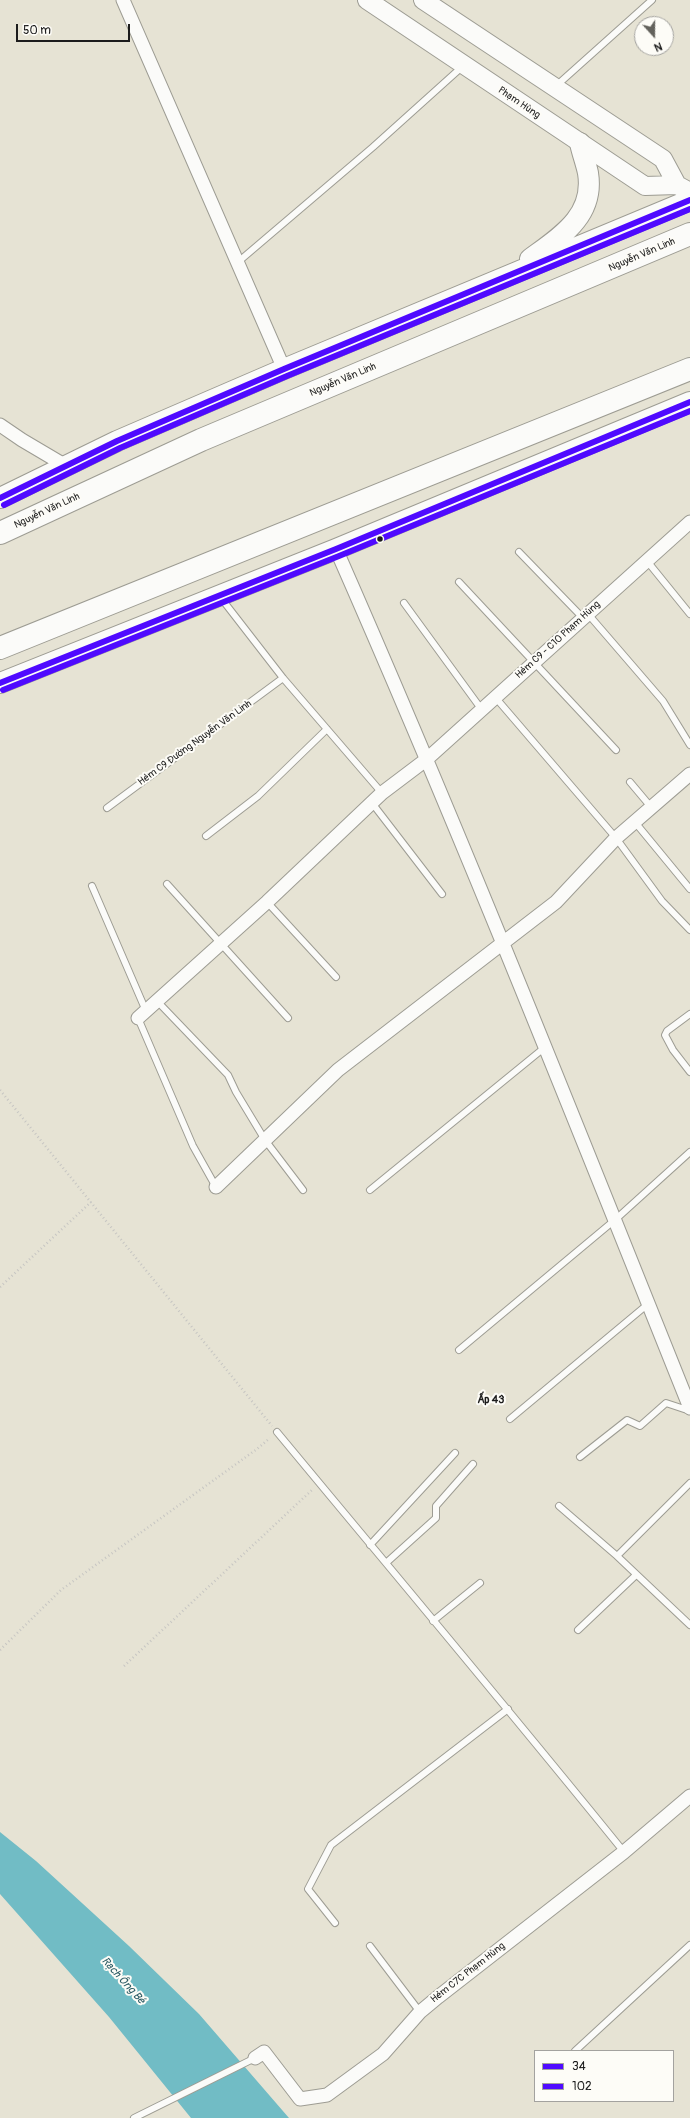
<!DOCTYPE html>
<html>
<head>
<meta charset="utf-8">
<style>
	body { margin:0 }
	#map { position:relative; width:690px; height:2118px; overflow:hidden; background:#e6e3d4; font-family:Pangolin,sans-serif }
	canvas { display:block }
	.legend { position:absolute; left:534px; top:2050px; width:140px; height:52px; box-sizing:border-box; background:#fdfcf7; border:1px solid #a3a29f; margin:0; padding:5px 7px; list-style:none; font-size:12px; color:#1c1c1c }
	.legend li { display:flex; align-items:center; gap:8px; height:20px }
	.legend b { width:20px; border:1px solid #a3a29f }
	.north { position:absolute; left:634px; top:16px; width:40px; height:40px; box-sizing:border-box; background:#fdfcf7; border:1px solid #a3a29f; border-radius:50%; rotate:159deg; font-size:11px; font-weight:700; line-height:16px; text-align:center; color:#1c1c1c }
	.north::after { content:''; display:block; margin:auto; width:14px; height:18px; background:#63625c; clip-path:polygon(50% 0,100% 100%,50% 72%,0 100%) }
	.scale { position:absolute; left:16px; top:24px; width:114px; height:18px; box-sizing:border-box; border:2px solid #1c1c1c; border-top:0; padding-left:5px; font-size:12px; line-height:14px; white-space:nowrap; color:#1c1c1c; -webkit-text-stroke:3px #fdfcf7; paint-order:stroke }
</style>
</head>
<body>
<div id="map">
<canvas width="690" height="2118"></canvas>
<ul class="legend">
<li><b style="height:5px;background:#4f0aff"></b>34</li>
<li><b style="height:5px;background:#4f0aff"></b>102</li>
</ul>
<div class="north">N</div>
<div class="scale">50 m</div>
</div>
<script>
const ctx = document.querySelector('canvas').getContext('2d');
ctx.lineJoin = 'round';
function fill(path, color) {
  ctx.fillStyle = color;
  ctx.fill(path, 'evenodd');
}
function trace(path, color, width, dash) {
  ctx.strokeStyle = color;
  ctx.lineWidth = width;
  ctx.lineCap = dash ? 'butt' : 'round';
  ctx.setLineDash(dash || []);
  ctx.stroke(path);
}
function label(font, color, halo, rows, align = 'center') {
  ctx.font = font + ' Pangolin,sans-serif';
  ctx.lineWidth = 4;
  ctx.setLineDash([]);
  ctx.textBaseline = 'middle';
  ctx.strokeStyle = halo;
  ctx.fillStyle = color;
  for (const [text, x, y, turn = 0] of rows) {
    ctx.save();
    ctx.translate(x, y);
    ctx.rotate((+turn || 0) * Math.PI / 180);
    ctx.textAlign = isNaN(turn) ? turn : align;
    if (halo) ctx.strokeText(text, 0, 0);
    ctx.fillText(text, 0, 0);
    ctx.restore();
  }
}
fill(new Path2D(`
	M0 1832 36 1861 129 1946 199 2014 289 2118H191L109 2017 0 1894Z`), '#71bcc5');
const service = new Path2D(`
	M556 86 652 0
	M238 262 373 147 463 66
	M519 552 583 618
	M647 561 690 614
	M459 582 616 750
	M221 598 283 678 382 793
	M404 603 482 710
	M588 614 663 701 690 745
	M495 697 616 838 662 901 690 930
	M630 782 651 807
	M372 803 442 894
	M107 808 283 678
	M634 821 690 889
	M206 836 258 796 327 729
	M167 884 288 1018
	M92 886 146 1011
	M267 902 336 977
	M157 1001 228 1075 236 1092 265 1140 303 1190
	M690 1014 667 1031 665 1035 673 1050 690 1072
	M138 1018 193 1146 216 1187
	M370 1190 544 1048
	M459 1350 616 1219 690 1152
	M510 1419 648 1304
	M277 1432C393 1572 510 1711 624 1852
	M580 1457 627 1420 640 1426 666 1403 690 1411
	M559 1506 617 1556 690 1625
	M370 1545 455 1453
	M617 1556 690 1483
	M386 1563 436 1518V1506L473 1464
	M433 1621 480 1583
	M578 1630 636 1575
	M335 1923 308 1889 331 1845 508 1709
	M370 1946 420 2012
	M575 2051 690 1945
	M134 2118 255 2058`);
const minor = new Path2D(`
	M123 0 284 369
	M0 425 22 440 66 466
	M336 549C461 833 575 1121 690 1408
	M138 1018 267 902 382 793 427 759 690 522
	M216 1187 338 1070 556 902 616 838 690 774
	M255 2058 264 2052 300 2099 327 2095 383 2054 420 2012 438 1997 624 1852 690 1796`);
const secondary = new Path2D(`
	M367 0 645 186 677 185 690 192
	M423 0 663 159 677 185`);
const primary = new Path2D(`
	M530 259C560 237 595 216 588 173 586 163 582 153 580 143
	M0 498 117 441 284 369 690 200
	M0 683 336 549 690 402`);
const trunk = new Path2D(`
	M0 533 201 440 690 234
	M0 648 690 369`);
trace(service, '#9d9c93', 8);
trace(minor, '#9d9c93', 15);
trace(secondary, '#9d9c93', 20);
trace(primary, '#9d9c93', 22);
trace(trunk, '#9d9c93', 24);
trace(new Path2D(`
	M0 1090 272 1426
	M0 1287 91 1202
	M0 1650 61 1590 257 1449 270 1438
	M124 1666 313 1489`), '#c6c5c2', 2.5, [1, 3]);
trace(service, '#fbfbf9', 6);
trace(minor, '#fbfbf9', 13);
trace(secondary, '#fbfbf9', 18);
trace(primary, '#fbfbf9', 20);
trace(trunk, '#fbfbf9', 22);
trace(new Path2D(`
	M0 498 117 441 284 369 690 200
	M0 683 336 549 690 402`), '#4f0aff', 6);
trace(new Path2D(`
	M4 505 120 448 287 376 690 209
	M3 690 339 556 690 411`), '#4f0aff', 6);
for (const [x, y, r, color] of [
	[380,539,3.5,"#1c1c1c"]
]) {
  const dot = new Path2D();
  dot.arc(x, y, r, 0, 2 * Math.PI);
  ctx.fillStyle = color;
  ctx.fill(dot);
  trace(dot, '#fdfcf7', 1.5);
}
label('10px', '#1c1c1c', '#fdfcf7', [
	["Phạm Hùng",519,103,34],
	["Nguyễn Văn Linh",642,255,-23],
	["Nguyễn Văn Linh",343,380,-23],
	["Nguyễn Văn Linh",47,511,-25],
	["Hẻm C9 - C10 Phạm Hùng",558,640,-42],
	["Hẻm C9 Đường Nguyễn Văn Linh",195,743,-36],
	["Hẻm C7C Phạm Hùng",468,1973,-38]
]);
label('bold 11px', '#1c1c1c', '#fdfcf7', [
	["Ấp 43",491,1400]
]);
label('italic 11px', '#2c5c65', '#fdfcf7', [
	["Rạch Ông Bé",123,1981,48]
]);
</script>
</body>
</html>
